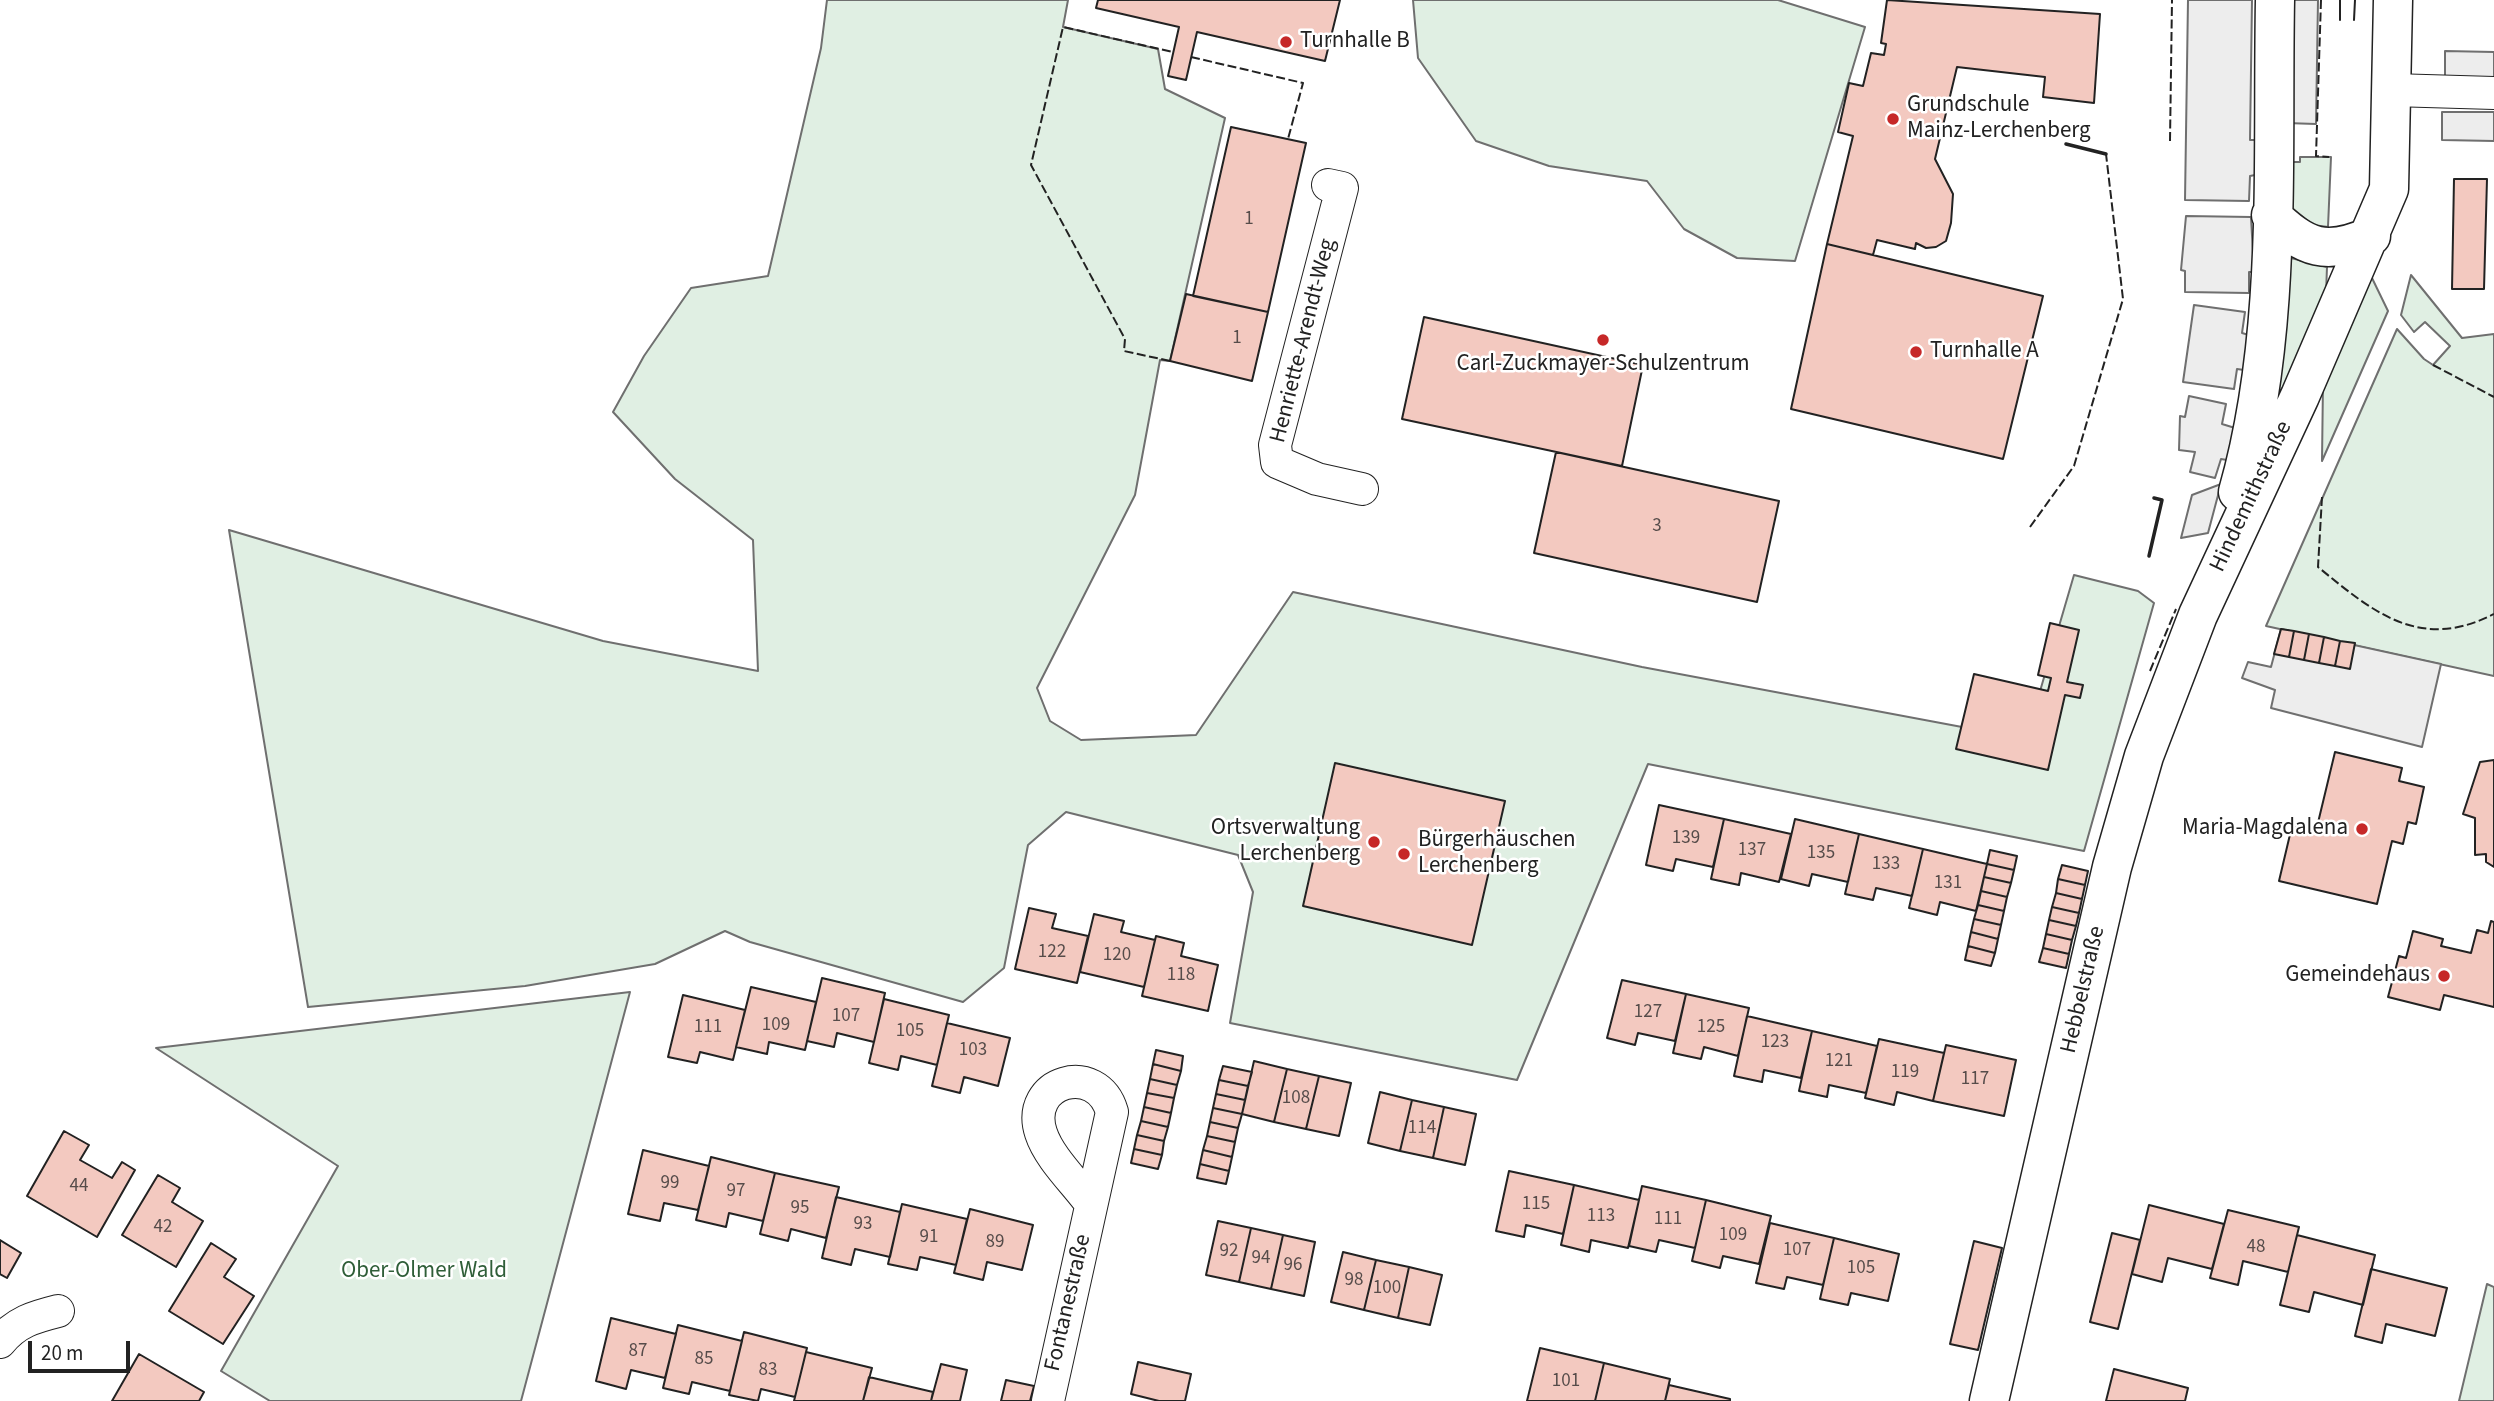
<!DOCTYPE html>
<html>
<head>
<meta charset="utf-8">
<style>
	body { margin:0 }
	#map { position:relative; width:2494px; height:1401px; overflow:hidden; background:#fff; font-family:"Source Sans 3",sans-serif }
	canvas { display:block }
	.scale { position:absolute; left:28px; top:1341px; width:102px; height:32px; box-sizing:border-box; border:4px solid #222; border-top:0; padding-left:9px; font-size:21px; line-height:24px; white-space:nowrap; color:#222; -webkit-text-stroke:5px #fff; paint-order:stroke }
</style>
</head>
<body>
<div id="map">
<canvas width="2494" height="1401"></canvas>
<div class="scale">20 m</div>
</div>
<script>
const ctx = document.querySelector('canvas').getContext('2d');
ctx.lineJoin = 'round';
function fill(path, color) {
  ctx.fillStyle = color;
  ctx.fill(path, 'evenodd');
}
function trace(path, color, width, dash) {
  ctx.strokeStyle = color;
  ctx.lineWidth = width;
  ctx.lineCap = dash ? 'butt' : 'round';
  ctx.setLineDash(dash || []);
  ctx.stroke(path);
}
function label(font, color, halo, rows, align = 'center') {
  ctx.font = font + ' "Source Sans 3",sans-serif';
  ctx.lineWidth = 5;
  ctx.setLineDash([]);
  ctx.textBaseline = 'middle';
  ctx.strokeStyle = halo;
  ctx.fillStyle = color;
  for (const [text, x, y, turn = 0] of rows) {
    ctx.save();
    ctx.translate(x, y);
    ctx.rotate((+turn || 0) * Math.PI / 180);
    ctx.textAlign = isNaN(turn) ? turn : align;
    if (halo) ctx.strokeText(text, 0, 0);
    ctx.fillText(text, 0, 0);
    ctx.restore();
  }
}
const green = new Path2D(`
	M827 0H1068L1063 27 1158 49 1165 89 1225 118 1170 361 1160 360 1135 495 1037 688 1050 721 1081 740 1196 735 1293 592 1642 667 2026 739 2074 575 2138 591 2154 603 2084 851 1648 764 1517 1080 1230 1023 1253 892 1238 855 1066 812 1028 845 1004 968 963 1002 750 942 725 931 655 964 525 986 308 1007 229 530 603 641 758 671 753 540 675 479 613 412 644 356 691 288 768 276 821 48Z
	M1413 0H1778L1865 27 1795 261 1737 258 1684 229 1647 181 1549 166 1476 141 1418 58Z
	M2300 157H2331L2328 227 2313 225 2292 208 2286 162H2300Z
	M2291 258 2327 267 2326 294 2277 403Z
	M2411 275 2462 338 2494 334V676L2266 626 2397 329 2424 359 2433 365 2450 346 2425 322 2414 332 2401 315Z
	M2371 276 2388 311 2322 461 2323 382Z
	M630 992 521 1401H270L221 1371 338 1166 156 1048Z
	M2487 1284 2494 1287V1401H2459Z`);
fill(green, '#e0efe3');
trace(green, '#6f6f6f', 2);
const parking = new Path2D(`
	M2188 0H2252L2250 140H2256L2255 175 2250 176 2249 201 2185 200Z
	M2288 0H2318L2316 124 2286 123Z
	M2445 51 2494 52V81H2445Z
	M2442 112H2494V141L2442 140Z
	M2186 216 2251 217 2254 272H2249V293L2185 292V271L2181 270Z
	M2194 305 2245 312 2242 333 2249 335 2244 370 2237 369 2234 389 2183 382Z
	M2189 396 2226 404 2222 424 2235 428 2227 460 2221 459 2215 478 2190 472 2195 452 2179 450 2180 416 2185 417Z
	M2221 484 2208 533 2181 538 2192 495Z
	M2281 629 2441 664 2422 747 2271 708 2275 690 2242 678 2248 662 2271 667Z`);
fill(parking, '#ededed');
trace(parking, '#6f6f6f', 2);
const building = new Path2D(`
	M1098 0H1340L1325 61 1197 32 1186 80 1168 76 1179 27 1096 8Z
	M1887 0 2100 14 2094 103 2043 97 2045 77 1957 67 1935 159 1953 194 1951 223 1946 241 1936 247 1926 248 1916 243 1915 249 1877 240 1873 255 1827 244 1853 136 1838 132 1849 83 1863 86 1871 53 1884 55 1886 44 1881 43Z
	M1231 127 1306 143 1268 312 1193 296Z
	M2454 179H2487L2484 289H2452Z
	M1827 244 2043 296 2003 459 1791 409Z
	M1186 294 1268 312 1252 381 1170 361Z
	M1424 317 1643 365 1622 466 1402 419Z
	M1556 452 1779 501 1757 602 1534 553Z
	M2050 623 2079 630 2067 682 2083 685 2080 698 2065 695 2048 770 1956 749 1974 674 2048 691 2051 678 2038 675Z
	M2281 629 2294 631 2289 657 2274 654Z
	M2294 631 2309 634 2304 660 2289 657Z
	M2309 634 2324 637 2319 663 2304 660Z
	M2324 637 2340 641 2335 666 2319 663Z
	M2340 641 2355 643 2350 669 2335 666Z
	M2335 752 2402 768 2399 781 2424 787 2416 824 2408 822 2403 844 2392 841 2377 904 2279 881 2292 826 2316 831Z
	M2494 760V867L2486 862V854L2475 855V818L2463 814 2480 762Z
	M1335 763 1505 801 1472 945 1303 906Z
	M1659 805 1724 819 1713 867 1676 859 1673 871 1646 865Z
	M1724 819 1791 834 1779 882 1741 873 1739 885 1711 879Z
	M1795 819 1859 834 1848 882 1812 874 1809 886 1781 879Z
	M1859 834 1923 849 1912 896 1876 888 1873 900 1845 894Z
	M1923 849 1987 864 1976 911 1940 902 1937 915 1909 908Z
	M1990 850 2017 856 2014 870 1987 864Z
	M1987 864 2014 870 2011 883 1984 877Z
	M2062 865 2088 871 2085 885 2058 879Z
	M1984 877 2011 883 2007 897 1981 891Z
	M2058 879 2085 885 2082 899 2056 893Z
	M1981 891 2007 897 2004 911 1978 905Z
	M2056 893 2082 899 2079 913 2052 907Z
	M1978 905 2004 911 2001 925 1974 919Z
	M2052 907 2079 913 2076 926 2049 920Z
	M1029 908 1056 914 1052 928 1088 936 1077 983 1015 969Z
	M1094 914 1124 921 1121 932 1155 940 1144 987 1080 972Z
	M1974 919 2001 925 1998 939 1971 932Z
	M2049 920 2076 926 2072 940 2046 934Z
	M2491 921 2494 922V1007L2444 995 2440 1010 2388 997 2399 956 2406 958 2413 931 2443 939 2441 946 2471 953 2477 930 2488 933Z
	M1971 932 1998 939 1995 953 1968 946Z
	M2046 934 2072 940 2069 954 2043 948Z
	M1156 936 1184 943 1181 956 1218 965 1208 1011 1142 996Z
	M1968 946 1995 953 1991 966 1965 960Z
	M2043 948 2069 954 2066 968 2039 962Z
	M822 978 885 993 874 1042 837 1033 834 1047 807 1041Z
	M1622 980 1686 994 1675 1041 1638 1033 1635 1045 1607 1038Z
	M751 987 816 1002 805 1050 769 1042 767 1054 736 1047Z
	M1686 994 1749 1008 1738 1056 1704 1047 1701 1059 1673 1053Z
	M683 995 745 1010 733 1060 700 1052 697 1063 668 1057Z
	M884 999 949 1015 937 1065 901 1056 898 1070 869 1063Z
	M1747 1016 1812 1031 1801 1078 1764 1070 1762 1082 1734 1076Z
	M947 1023 1010 1038 998 1086 964 1077 960 1093 932 1086Z
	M1812 1031 1877 1046 1866 1093 1829 1085 1827 1097 1799 1091Z
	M1879 1039 1944 1053 1933 1101 1897 1092 1894 1105 1865 1098Z
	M1946 1045 2016 1060 2004 1116 1933 1101Z
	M1156 1050 1183 1056 1181 1071 1153 1064Z
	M1254 1061 1287 1069 1274 1122 1242 1114Z
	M1153 1064 1181 1071 1177 1085 1150 1079Z
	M1223 1066 1252 1072 1248 1086 1219 1080Z
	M1287 1069 1319 1076 1306 1129 1274 1122Z
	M1319 1076 1351 1083 1339 1136 1306 1129Z
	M1150 1079 1177 1085 1174 1098 1147 1093Z
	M1219 1080 1248 1086 1245 1100 1216 1094Z
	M1380 1092 1412 1100 1400 1151 1368 1143Z
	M1147 1093 1174 1098 1171 1113 1144 1107Z
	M1216 1094 1245 1100 1242 1114 1213 1108Z
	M1412 1100 1444 1107 1433 1158 1400 1151Z
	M1144 1107 1171 1113 1168 1127 1141 1121Z
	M1444 1107 1476 1114 1465 1165 1433 1158Z
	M1213 1108 1242 1114 1238 1128 1210 1122Z
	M1141 1121 1168 1127 1164 1141 1137 1135Z
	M1210 1122 1238 1128 1235 1142 1207 1136Z
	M64 1131 89 1145 80 1160 112 1178 122 1162 135 1170 97 1237 27 1196Z
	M1137 1135 1164 1141 1162 1155 1134 1149Z
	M1207 1136 1235 1142 1232 1157 1203 1150Z
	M1134 1149 1162 1155 1158 1169 1131 1163Z
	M643 1150 709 1166 698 1210 664 1203 660 1221 628 1214Z
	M1203 1150 1232 1157 1229 1171 1200 1164Z
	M711 1157 775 1173 763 1221 729 1213 726 1227 696 1220Z
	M1200 1164 1229 1171 1226 1184 1197 1178Z
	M1509 1171 1574 1185 1563 1234 1526 1225 1524 1237 1496 1231Z
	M775 1173 839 1187 826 1238 791 1229 788 1241 760 1234Z
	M158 1175 180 1188 172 1202 203 1221 176 1267 122 1235Z
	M1574 1185 1639 1200 1628 1248 1591 1240 1589 1252 1561 1245Z
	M1642 1186 1706 1200 1695 1248 1659 1240 1656 1252 1629 1246Z
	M836 1197 900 1212 890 1257 855 1249 851 1265 822 1258Z
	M1706 1200 1771 1216 1759 1264 1723 1256 1720 1268 1692 1261Z
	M902 1204 967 1219 956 1265 920 1257 917 1270 888 1264Z
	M2149 1205 2224 1224 2212 1269 2168 1258 2162 1282 2132 1274Z
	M970 1209 1033 1225 1022 1270 987 1262 983 1280 954 1273Z
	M2228 1210 2299 1227 2288 1272 2243 1261 2238 1285 2210 1278Z
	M1218 1221 1251 1228 1239 1282 1206 1275Z
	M1770 1223 1834 1238 1823 1285 1787 1277 1784 1289 1756 1283Z
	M1251 1228 1283 1235 1271 1289 1239 1282Z
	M2112 1233 2140 1240 2118 1329 2090 1322Z
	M1283 1235 1315 1242 1304 1296 1271 1289Z
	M2297 1235 2375 1255 2363 1305 2314 1292 2309 1312 2280 1305Z
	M1834 1238 1899 1254 1888 1301 1851 1293 1848 1305 1820 1299Z
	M0 1240 21 1253 7 1278 0 1274Z
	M1974 1241 2002 1248 1978 1350 1950 1344Z
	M211 1243 236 1259 224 1277 254 1296 223 1344 169 1311Z
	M1343 1252 1376 1260 1364 1310 1331 1302Z
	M1376 1260 1409 1267 1398 1318 1364 1310Z
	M1409 1267 1442 1275 1430 1325 1398 1318Z
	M2371 1269 2447 1288 2435 1336 2386 1324 2382 1343 2355 1336Z
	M611 1318 676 1334 665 1378 631 1370 626 1389 596 1381Z
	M678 1325 742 1341 730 1391 692 1382 689 1394 663 1388Z
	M744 1332 807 1348 795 1397 761 1389 758 1401 729 1395Z
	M1540 1348 1604 1363 1595 1401H1527Z
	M806 1352 872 1368 863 1401H794Z
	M139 1354 204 1392 199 1401H112Z
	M1138 1362 1191 1374 1185 1401H1159L1131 1394Z
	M1604 1363 1670 1379 1665 1401H1595Z
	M941 1364 967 1370 960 1401H931Z
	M2114 1369 2188 1388 2185 1401H2106Z
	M869 1377 933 1392 931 1401H863Z
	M1006 1380 1034 1386 1030 1401H1001Z
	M1669 1385 1730 1399V1401H1665Z`);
fill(building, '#f3c9c0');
trace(building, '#222', 2);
const minor = new Path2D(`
	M2392 90 2494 93
	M1328 185 1342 188 1275 445 1277 462 1317 479 1362 489
	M0 1342C16 1322 34 1317 58 1311
	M1048 1401 1112 1112C1097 1060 1024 1081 1041 1133 1049 1158 1076 1183 1091 1204`);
const tertiary = new Path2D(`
	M2271 215C2305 249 2327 256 2371 236
	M2238 492C2283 334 2272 162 2275 0
	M1989 1401 2112 867 2144 756 2198 615 2300 396 2389 189 2393 0`);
trace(minor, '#222', 34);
trace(tertiary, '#222', 41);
trace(minor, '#fff', 32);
trace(tertiary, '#fff', 38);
trace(new Path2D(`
	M2340 20V0
	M2354 20 2355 0`), '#222', 2);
trace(new Path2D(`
	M2321 0 2316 156 2329 157
	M1191 57 1303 83 1288 139
	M2170 141 2172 0
	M1170 361 1124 351 1125 339 1031 165 1063 27 1173 52
	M2433 365 2494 397
	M2322 497 2318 567C2373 612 2420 652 2494 614
	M2030 527 2074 466 2123 299 2106 154
	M2150 671 2176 609`), '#222', 2, [9, 3.5]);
trace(new Path2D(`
	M2066 144 2106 154
	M2149 556 2162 500 2154 498`), '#222', 3.5);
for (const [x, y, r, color] of [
	[1286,42,7,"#c62828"],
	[1893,119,7,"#c62828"],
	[1603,340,7,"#c62828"],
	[1916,352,7,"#c62828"],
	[2362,829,7,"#c62828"],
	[1374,842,7,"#c62828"],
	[1404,854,7,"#c62828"],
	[2444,976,7,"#c62828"]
]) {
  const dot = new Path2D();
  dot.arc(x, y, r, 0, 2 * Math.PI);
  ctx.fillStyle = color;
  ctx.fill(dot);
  trace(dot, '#fff', 2.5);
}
label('19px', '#564c4a', null, [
	["1",1249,220],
	["1",1237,339],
	["3",1657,527],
	["139",1686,839],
	["137",1752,851],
	["135",1821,854],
	["133",1886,865],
	["131",1948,884],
	["122",1052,953],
	["120",1117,956],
	["118",1181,976],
	["127",1648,1013],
	["107",846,1017],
	["109",776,1026],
	["111",708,1028],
	["125",1711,1028],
	["105",910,1032],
	["123",1775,1043],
	["103",973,1051],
	["121",1839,1062],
	["119",1905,1073],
	["117",1975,1080],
	["108",1296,1099],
	["114",1422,1129],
	["99",670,1184],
	["44",79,1187],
	["97",736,1192],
	["115",1536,1205],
	["95",800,1209],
	["113",1601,1217],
	["111",1668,1220],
	["93",863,1225],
	["42",163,1228],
	["109",1733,1236],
	["91",929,1238],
	["89",995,1243],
	["48",2256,1248],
	["107",1797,1251],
	["92",1229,1252],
	["94",1261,1259],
	["96",1293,1266],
	["105",1861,1269],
	["98",1354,1281],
	["100",1387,1289],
	["87",638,1352],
	["85",704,1360],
	["83",768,1371],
	["101",1566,1382]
]);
label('23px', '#222', '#fff', [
	["Turnhalle B",1300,42],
	["Grundschule",1907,106],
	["Mainz-Lerchenberg",1907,132],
	["Turnhalle A",1930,352],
	["Carl-Zuckmayer-Schulzentrum",1603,365,"center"],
	["Ortsverwaltung",1360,829,"right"],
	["Lerchenberg",1360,855,"right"],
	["Maria-Magdalena",2348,829,"right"],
	["Bürgerhäuschen",1418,841],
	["Lerchenberg",1418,867],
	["Gemeindehaus",2430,976,"right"]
], 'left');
label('23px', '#222', '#fff', [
	["Henriette-Arendt-Weg",1304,341,-76],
	["Hindemithstraße",2252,497,-65],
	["Hebbelstraße",2084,990,-77],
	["Fontanestraße",1069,1303,-77]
]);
label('23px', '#2f5e38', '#fff', [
	["Ober-Olmer Wald",424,1272]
]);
</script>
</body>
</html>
